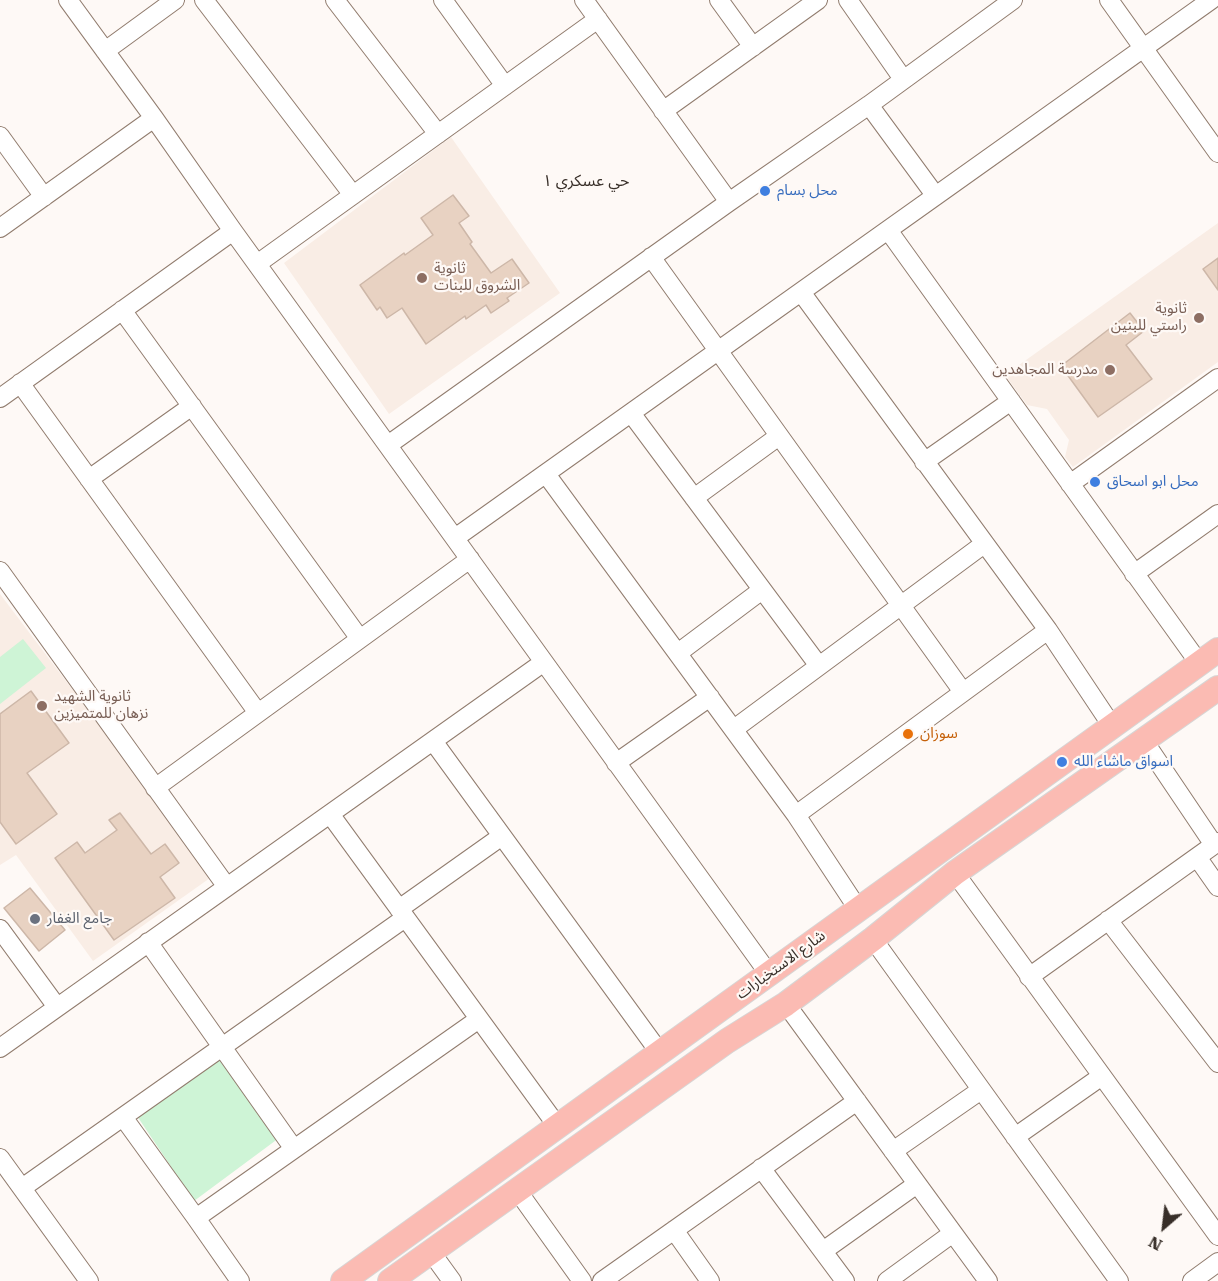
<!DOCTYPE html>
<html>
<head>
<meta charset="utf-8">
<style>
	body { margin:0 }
	#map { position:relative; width:1218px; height:1281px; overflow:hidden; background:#fef9f6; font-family:"Roboto Serif",serif }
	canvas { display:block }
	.north { position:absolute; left:1134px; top:1197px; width:60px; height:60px; -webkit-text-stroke:4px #fef9f6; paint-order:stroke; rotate:208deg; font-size:16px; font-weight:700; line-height:24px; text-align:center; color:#382f29 }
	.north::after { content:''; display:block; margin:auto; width:21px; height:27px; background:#382f29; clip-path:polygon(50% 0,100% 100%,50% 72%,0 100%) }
</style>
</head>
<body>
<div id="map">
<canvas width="1218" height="1281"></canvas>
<div class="north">N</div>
</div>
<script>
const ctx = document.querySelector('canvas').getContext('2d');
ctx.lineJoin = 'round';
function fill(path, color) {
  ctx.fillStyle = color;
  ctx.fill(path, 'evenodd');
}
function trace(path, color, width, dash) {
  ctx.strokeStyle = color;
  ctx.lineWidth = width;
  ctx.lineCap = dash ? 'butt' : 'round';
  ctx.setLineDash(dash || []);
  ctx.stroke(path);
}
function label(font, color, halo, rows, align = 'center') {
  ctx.font = font + ' "Roboto Serif","Noto Sans Arabic",serif';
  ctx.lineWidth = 4.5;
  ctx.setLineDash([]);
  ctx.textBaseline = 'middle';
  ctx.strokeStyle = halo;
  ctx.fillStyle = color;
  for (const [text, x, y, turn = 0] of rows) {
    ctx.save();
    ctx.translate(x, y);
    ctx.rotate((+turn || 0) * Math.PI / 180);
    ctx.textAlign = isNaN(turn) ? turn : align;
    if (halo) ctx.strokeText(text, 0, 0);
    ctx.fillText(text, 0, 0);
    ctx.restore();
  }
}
fill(new Path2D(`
	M451 137 560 293 389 414 284 263Z
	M1218 223V362L1073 467 1065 457 1069 440 1047 409 1027 405 1005 375Z
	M0 594 135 772 210 878 93 961 16 855 0 865Z`), '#f9ede5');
fill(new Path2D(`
	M23 639 46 668 0 704V657Z
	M218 1052 279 1138 194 1201 135 1113Z`), '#cef4d6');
const building = new Path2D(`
	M453 195 469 216 459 223 472 242 470 244 491 273 512 259 529 283 507 298 509 301 491 313 486 305 466 319 465 316 426 344 402 308 387 318 380 307 377 310 360 285 404 253 405 255 433 235 421 218Z
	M1218 258V290L1203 269Z
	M1130 313 1144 331 1126 345 1152 379 1098 417 1061 366Z
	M31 691 69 743 27 773 57 814 16 844 0 822V714Z
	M120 813 151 854 165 844 179 863 160 877 175 898 114 940 55 858 77 842 85 853 117 830 109 820Z
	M30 888 65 930 39 951 4 908Z`);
fill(building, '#e8d2c2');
trace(building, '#cdb7a8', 1.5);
const minor = new Path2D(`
	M68 0 154 118 233 231 769 974
	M204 0 353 195
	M335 0 438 134
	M443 0 505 86
	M584 0 729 202
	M719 0 753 47
	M848 0 903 79
	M1109 0 1218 153
	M105 51 175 0
	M869 105 935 195
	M663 111 818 0
	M0 136 44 197
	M0 228 154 118
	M888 230 1199 663
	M651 257 963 692
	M257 264 598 19
	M801 292 1048 630 1112 726
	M122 310 360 639
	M20 383 258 713
	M0 398 233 231
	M631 413 819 666
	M388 445 729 202 869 105 1013 0
	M924 462 1011 401
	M546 474 796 815 858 909
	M89 479 192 406
	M1070 484 1218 378
	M694 498 779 436
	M455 538 1211 0
	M0 571 227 887
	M1134 574 1218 514
	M678 653 762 590
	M734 729 984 544
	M433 741 660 1053
	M1144 741 1214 845
	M616 763 710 697
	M155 788 470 559
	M330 814 558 1127
	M796 815 1048 630
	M1197 857 1218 887
	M955 873 1218 1236
	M399 909 502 836
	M1108 920 1218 1063
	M0 929 57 1007
	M873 939 1119 1281
	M148 942 294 1149
	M1029 977 1218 842
	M786 1004 988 1281
	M0 1048 544 662
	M123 1117 196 1218 240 1281
	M1015 1137 1102 1076
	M893 1151 981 1090
	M0 1158 89 1281
	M761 1168 845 1281
	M22 1188 405 918
	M517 1190 582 1281
	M196 1218 479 1019
	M674 1230 710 1281
	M823 1251 917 1184
	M431 1252 452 1281
	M602 1281 857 1101
	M887 1281 953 1233
	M1192 1281 1218 1262`);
const major = new Path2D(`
	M343 1281 1218 650
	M390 1281 727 1041 786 1004 873 939 955 873 1218 688`);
trace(minor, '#917c6e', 20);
trace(major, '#d7d5d4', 26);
trace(minor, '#fff', 18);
trace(major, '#fbbbb3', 24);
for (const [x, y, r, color] of [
	[765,191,6,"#3f7fe0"],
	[422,278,6,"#8d6e63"],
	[1199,318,6,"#8d6e63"],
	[1110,370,6,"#8d6e63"],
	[1095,482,6,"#3f7fe0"],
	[42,706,6,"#8d6e63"],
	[908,734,6,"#e8710a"],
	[1062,762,6,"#3f7fe0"],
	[35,919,6,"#6b7280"]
]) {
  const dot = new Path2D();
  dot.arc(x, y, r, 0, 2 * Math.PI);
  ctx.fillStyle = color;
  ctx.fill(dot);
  trace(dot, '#fef9f6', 2);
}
label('15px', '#366cbe', '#fef9f6', [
	["محل بسام",777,191],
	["محل ابو اسحاق",1107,482],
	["اسواق ماشاء الله",1074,762]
], 'left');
label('15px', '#785e54', '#fef9f6', [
	["ثانوية",434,269],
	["الشروق للبنات",434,286],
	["ثانوية",1187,309,"right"],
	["راستي للبنين",1187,326,"right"],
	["مدرسة المجاهدين",1098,370,"right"],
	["ثانوية الشهيد",54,697],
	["نزهان للمتميزين",54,714]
], 'left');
label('15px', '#c56008', '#fef9f6', [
	["سوزان",920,734]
], 'left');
label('15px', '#5b616d', '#fef9f6', [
	["جامع الغفار",47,919]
], 'left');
label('15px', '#382f29', '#fef9f6', [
	["شارع الاستخبارات",781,965,-36]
]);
label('16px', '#382f29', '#fef9f6', [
	["حي عسكري ١",586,181]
]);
</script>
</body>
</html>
